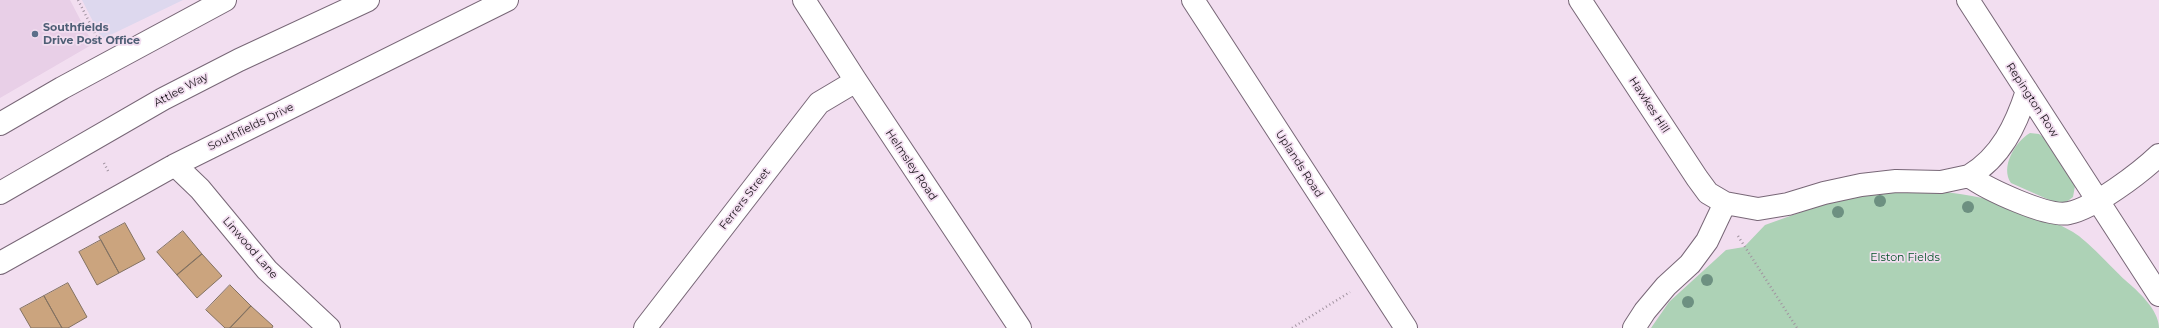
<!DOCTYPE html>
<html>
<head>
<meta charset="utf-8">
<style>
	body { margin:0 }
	canvas { display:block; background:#f2def0 }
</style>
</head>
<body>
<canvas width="2159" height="328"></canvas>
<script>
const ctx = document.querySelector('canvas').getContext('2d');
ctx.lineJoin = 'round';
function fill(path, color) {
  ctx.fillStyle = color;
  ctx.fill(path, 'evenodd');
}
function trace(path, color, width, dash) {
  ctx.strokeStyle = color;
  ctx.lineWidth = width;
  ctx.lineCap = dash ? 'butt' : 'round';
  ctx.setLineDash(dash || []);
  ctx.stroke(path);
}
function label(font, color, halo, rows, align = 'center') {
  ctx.font = font + ' Montserrat,sans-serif';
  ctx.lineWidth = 3.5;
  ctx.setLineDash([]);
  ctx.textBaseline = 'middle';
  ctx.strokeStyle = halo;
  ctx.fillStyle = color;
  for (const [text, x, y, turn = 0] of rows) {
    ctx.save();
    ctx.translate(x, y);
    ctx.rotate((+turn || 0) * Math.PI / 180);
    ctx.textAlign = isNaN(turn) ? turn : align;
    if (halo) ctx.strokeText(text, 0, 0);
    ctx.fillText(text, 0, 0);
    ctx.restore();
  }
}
fill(new Path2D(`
	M0 0H70L93 44 0 98Z`), '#e8cfe7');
fill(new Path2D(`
	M82 0H183L102 39Z`), '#ddd8ee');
fill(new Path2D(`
	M2030 133 2039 134 2043 137 2075 186 2073 197 2065 203H2056L2011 183C2000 167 2015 142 2030 133Z
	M1907 188C1968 193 2019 201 2073 232 2088 241 2111 267 2125 280 2138 291 2159 310 2159 328H1651L1669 302 1726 250 1744 247 1765 225 1857 192Z`), '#add2b6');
const building = new Path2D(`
	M125 223 145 259 119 273 99 237Z
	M183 231 202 254 177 275 157 252Z
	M101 240 119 273 97 285 79 252Z
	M202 254 222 276 197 298 177 275Z
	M68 283 87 317 68 328H62L44 296Z
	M230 285 251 306 230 328H225L206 310Z
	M44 296 62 328H31L20 309Z
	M251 306 273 326 272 328H230Z`);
fill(building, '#cba47e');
trace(building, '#837262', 1);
const street = new Path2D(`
	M804 0 856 81 1020 328
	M1193 0 1406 328
	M1580 0 1697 178 1708 193 1725 203
	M1968 0 2159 295
	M0 124 62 88 225 0
	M175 165 200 189 267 270 329 328
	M1969 176C2001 157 2016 125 2027 91
	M0 263 175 165 507 0
	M645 328 819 103 856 81
	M1634 328 1645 311 1666 286 1690 264 1707 241 1725 203 1758 209 1788 204 1824 193 1861 185 1896 181 1941 182 1969 176C1987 189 2048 218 2069 213 2094 208 2140 173 2159 155`);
const highway = new Path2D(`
	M0 193 163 99 239 60 368 0`);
trace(street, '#786777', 24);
trace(highway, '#786777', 24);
trace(new Path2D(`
	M78 0 98 39
	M104 163 109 173
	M1738 236 1797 328
	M1292 328 1350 292`), '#a193a0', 2.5, [1, 3]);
trace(street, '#fff', 22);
trace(highway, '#fff', 22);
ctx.fillStyle = '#6d9081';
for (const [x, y] of [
	[1880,201],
	[1968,207],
	[1838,212],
	[1707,280],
	[1688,302]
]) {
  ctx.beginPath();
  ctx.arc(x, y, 6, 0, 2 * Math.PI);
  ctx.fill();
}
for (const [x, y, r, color] of [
	[35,34,4,"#5c6f8a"]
]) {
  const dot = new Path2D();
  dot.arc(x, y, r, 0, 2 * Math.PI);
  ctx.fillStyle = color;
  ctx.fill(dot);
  trace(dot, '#f2def0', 1.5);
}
label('bold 11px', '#4e5e75', '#f2def0', [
	["Southfields",43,28],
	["Drive Post Office",43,41]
], 'left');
label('11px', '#1b151b', '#f2def0', [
	["Attlee Way",181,90,-28],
	["Repington Row",2032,100,57],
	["Hawkes Hill",1649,105,57],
	["Southfields Drive",251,127,-26],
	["Uplands Road",1299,164,57],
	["Helmsley Road",911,165,56],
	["Ferrers Street",745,199,-52],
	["Linwood Lane",250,248,49]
]);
label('11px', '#005126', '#f2def0', [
	["Elston Fields",1905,258]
]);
</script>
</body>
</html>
